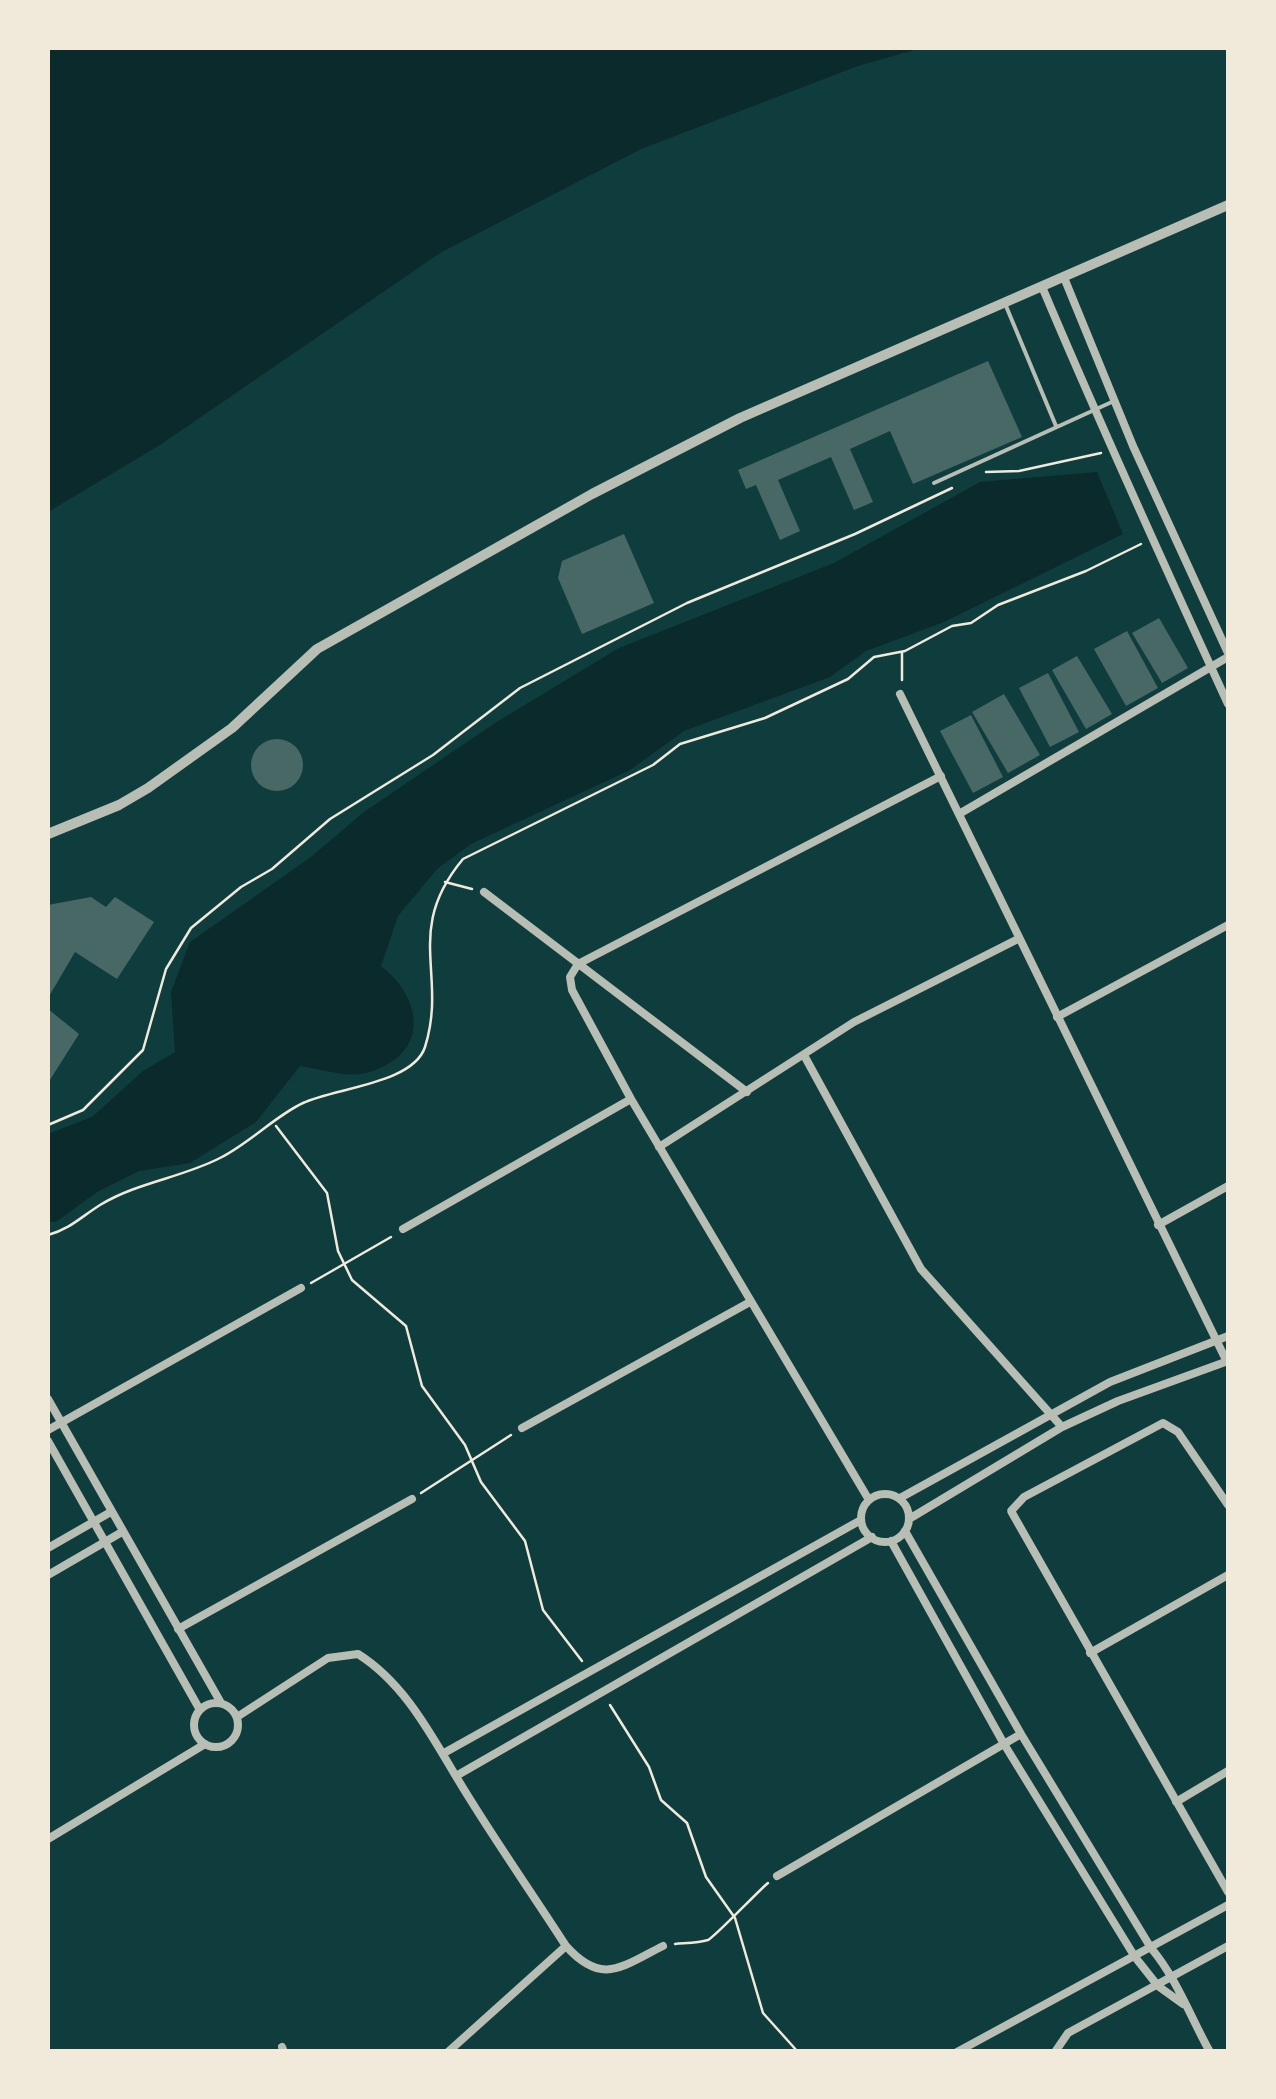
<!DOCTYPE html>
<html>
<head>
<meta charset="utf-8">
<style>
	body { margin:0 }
	#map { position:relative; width:1276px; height:2099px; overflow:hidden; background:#0f3d3e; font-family:"Alegreya Sans",sans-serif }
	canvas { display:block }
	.frame { position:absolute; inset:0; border:50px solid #f1e9da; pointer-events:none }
</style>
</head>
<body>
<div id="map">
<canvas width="1276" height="2099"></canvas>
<div class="frame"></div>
</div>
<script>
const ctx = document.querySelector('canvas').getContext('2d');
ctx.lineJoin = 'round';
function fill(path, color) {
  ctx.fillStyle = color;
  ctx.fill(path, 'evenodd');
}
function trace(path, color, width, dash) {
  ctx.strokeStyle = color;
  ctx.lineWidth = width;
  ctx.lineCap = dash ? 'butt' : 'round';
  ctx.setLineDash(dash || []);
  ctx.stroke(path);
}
fill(new Path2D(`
	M48 48H921L858 66 641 149 440 253 160 445 48 512Z
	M1097 472 1123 534 944 622 866 651 830 677 684 731 630 770 471 844 437 869 398 916 381 966C423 999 430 1053 370 1072 349 1079 321 1069 300 1066L256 1122 190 1163 139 1171 97 1192 56 1222 48 1221V1134L92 1117 143 1071 175 1052 171 992 190 942 311 857 364 812 495 723 619 648 834 563 980 482Z`), '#0a2a2b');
fill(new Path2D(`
	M988 361 1022 437 913 484 890 431 850 449 873 502 854 510 831 457 778 480 800 531 780 540 756 485 746 489 738 470Z
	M624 534 654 603 582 634 558 578 562 561Z
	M1159 618 1188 668 1162 683 1132 633Z
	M1127 631 1158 688 1126 706 1094 649Z
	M1077 656 1112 714 1086 729 1052 670Z
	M1048 673 1079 732 1050 747 1019 688Z
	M1004 694 1040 755 1008 773 972 712Z
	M971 715 1003 777 973 793 940 731Z
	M251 765a26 26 0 1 1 52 0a26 26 0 1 1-52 0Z
	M91 897 106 907 115 897 154 922 117 979 75 952 48 998V905Z
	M48 1009 79 1034 48 1083Z`), '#486865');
trace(new Path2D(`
	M986 472 1019 471 1101 453
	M902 653V680
	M445 882 472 889
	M48 1125 83 1110 143 1050 166 969 191 928 241 887 272 869 330 819 433 755 520 688 687 603 855 534 952 488
	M276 1126 327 1193 338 1251 352 1280 406 1326 422 1386 465 1445 481 1482 525 1541 543 1610 582 1661
	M48 1235C70 1229 81 1217 100 1205 138 1182 181 1178 220 1158 250 1143 275 1116 303 1103 334 1088 413 1084 425 1047 448 974 403 931 463 859L653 765 680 744 765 718 848 679 874 657 905 651 952 626 971 623 998 605 1086 571 1141 544
	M311 1283 391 1237
	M421 1493 511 1435
	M610 1705 649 1767 661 1800 687 1823 706 1877 735 1918 763 2013 798 2052
	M675 1944C685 1943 698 1943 708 1940 715 1937 756 1893 768 1883`), '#f1e9da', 2.5);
trace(new Path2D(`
	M1006 306 1056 426
	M934 483 1114 401`), '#b8beb3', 4);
trace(new Path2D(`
	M1065 280 1133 446 1228 653
	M1043 289C1102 429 1165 567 1228 704
	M900 694 1227 1362
	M959 814 1228 657
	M484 892 747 1092
	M578 964 570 977 572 990 631 1099 869 1500
	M578 964 941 776
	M1057 1017 1228 925
	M805 1057 921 1269 1062 1427
	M659 1147 854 1022 1018 939
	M1158 1225 1228 1186
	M403 1229 631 1099
	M48 1399 221 1703
	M522 1428 750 1302
	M48 1430 301 1288
	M48 1441 200 1710
	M861 1518a24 24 0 1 1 48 0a24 24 0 1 1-48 0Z
	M900 1498 1110 1382 1228 1336
	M1228 1505 1178 1432 1163 1423 1024 1497 1011 1511 1228 1892
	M909 1519 1062 1427 1118 1401 1228 1361
	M905 1531 1021 1734 1151 1948C1177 1979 1190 2016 1210 2052
	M891 1541 1004 1744 1135 1957 1158 1986 1183 2004
	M48 1548 109 1513
	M48 1575 122 1532
	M178 1629 412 1499
	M1090 1653 1228 1575
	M194 1725a22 22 0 1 1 44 0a22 22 0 1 1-44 0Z
	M237 1717 328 1658 358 1654C404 1683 430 1733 457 1778 491 1835 530 1890 566 1946L448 2052
	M444 1753 861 1520
	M456 1776 872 1537
	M1176 1802 1228 1771
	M48 1839 205 1744
	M777 1876 1021 1734
	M566 1946C602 1986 621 1967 663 1946
	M282 2047 284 2052
	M957 2052 1228 1905
	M1055 2052 1068 2033 1228 1946`), '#b8beb3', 8);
trace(new Path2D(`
	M48 834 119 805 148 788 232 728 317 649 592 494 740 418 1228 205`), '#b8beb3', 10);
</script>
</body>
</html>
